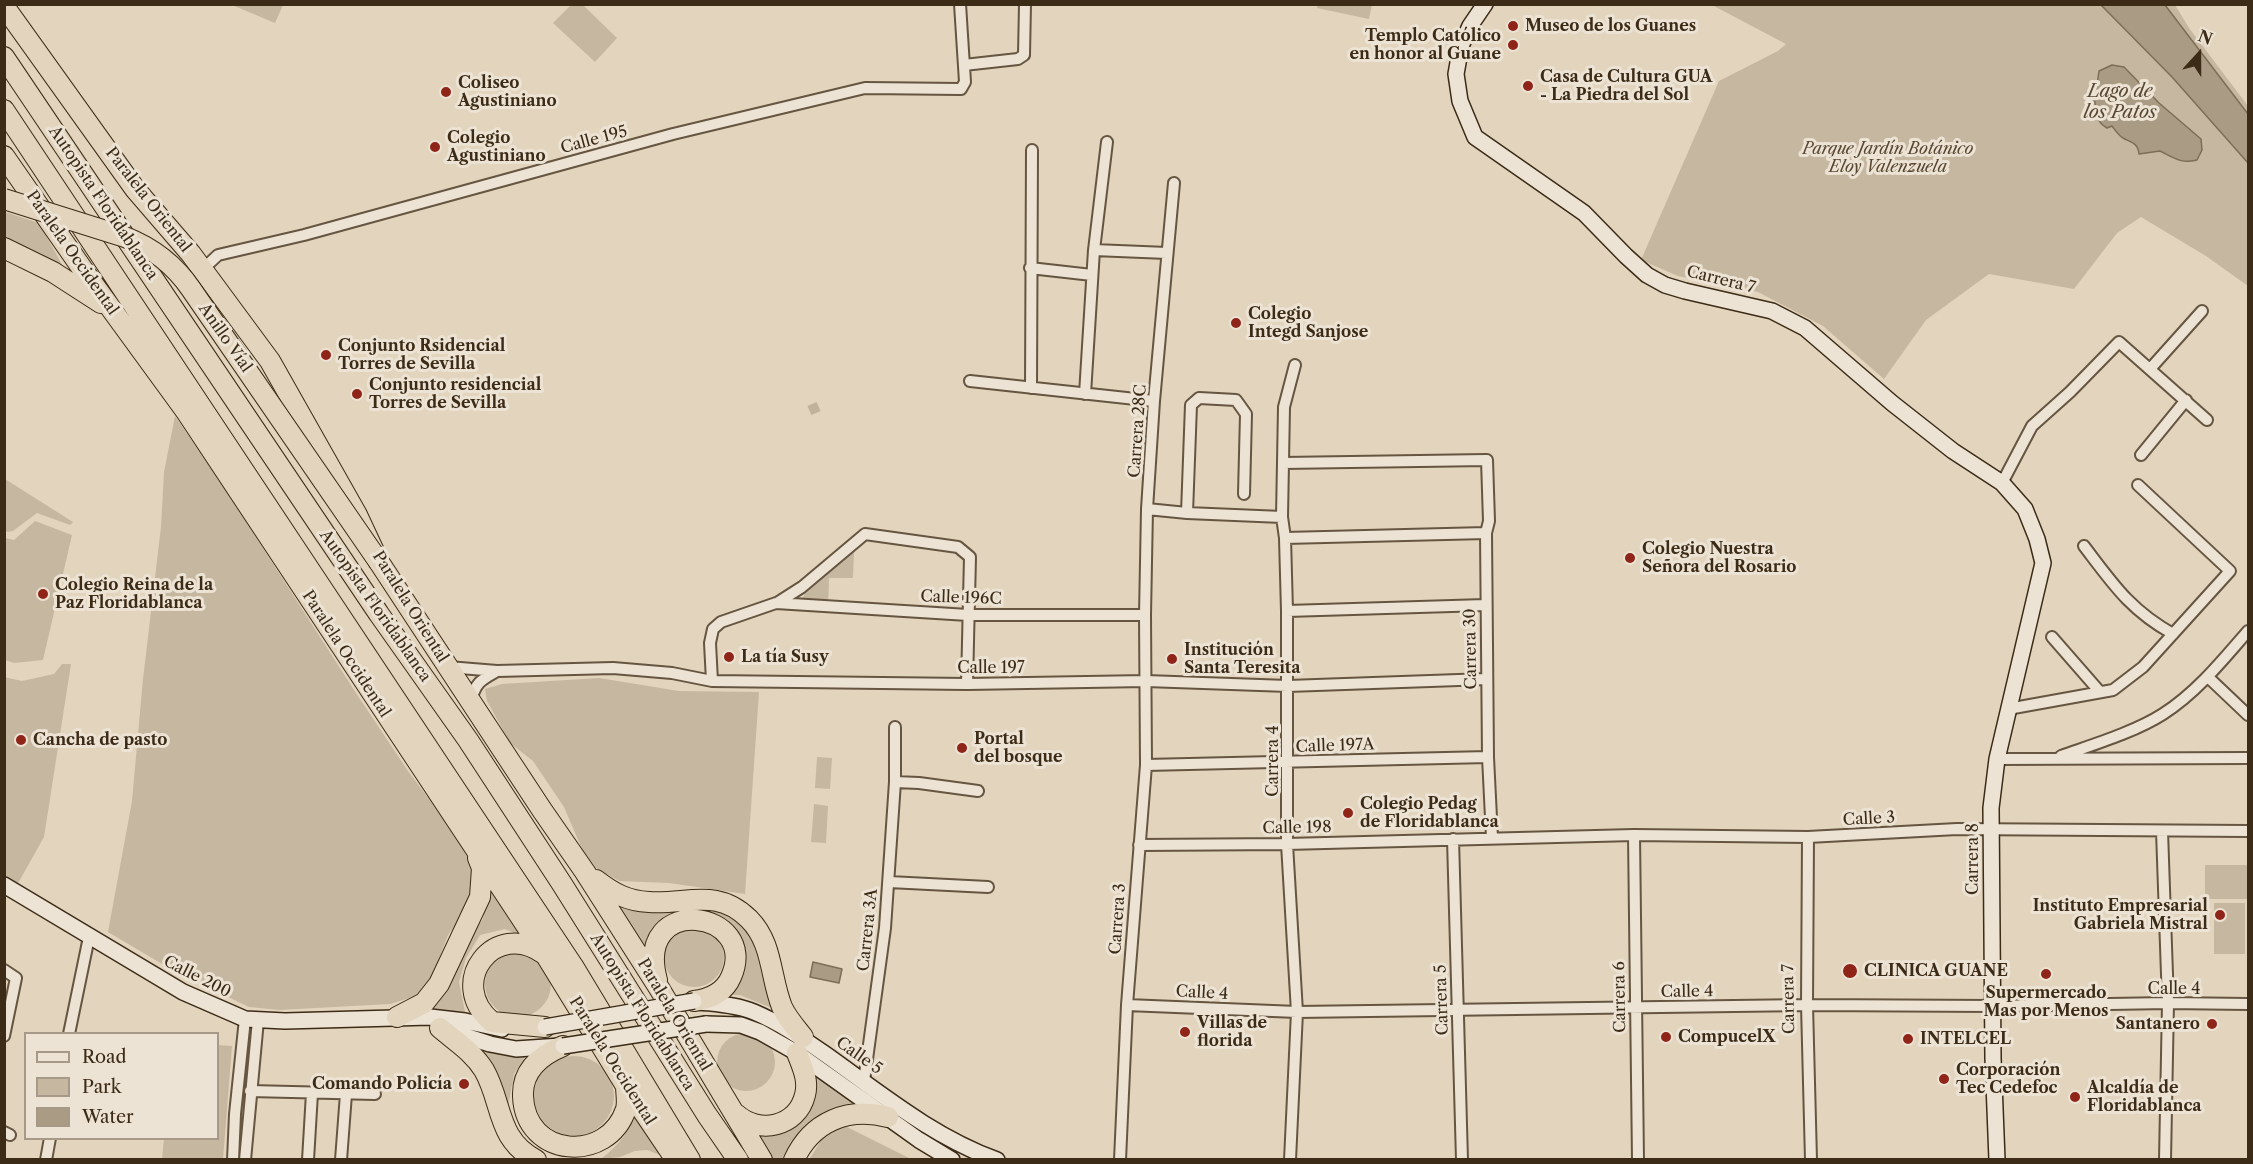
<!DOCTYPE html>
<html>
<head>
<meta charset="utf-8">
<style>
	body { margin:0 }
	#map { position:relative; width:2253px; height:1164px; overflow:hidden; background:#e2d4bd; font-family:"Libre Caslon Text",serif }
	canvas { display:block }
	.frame { position:absolute; inset:0; border:6px solid #3c2b16; pointer-events:none }
	.legend { position:absolute; left:24px; top:1032px; width:195px; height:108px; box-sizing:border-box; background:#ece3d4; border:2px solid #a69988; margin:0; padding:8px 10px; list-style:none; font-size:18px; color:#3c2b16 }
	.legend li { display:flex; align-items:center; gap:12px; height:30px }
	.legend b { width:30px; border:2px solid #a69988 }
	.north { position:absolute; left:2169px; top:24px; width:60px; height:60px; -webkit-text-stroke:4px #ece3d4; paint-order:stroke; rotate:21deg; font-size:16px; font-weight:700; line-height:24px; text-align:center; color:#3c2b16 }
	.north::after { content:''; display:block; margin:auto; width:21px; height:27px; background:#3c2b16; clip-path:polygon(50% 0,100% 100%,50% 72%,0 100%) }
</style>
</head>
<body>
<div id="map">
<canvas width="2253" height="1164"></canvas>
<div class="frame"></div>
<ul class="legend">
<li><b style="height:8px;background:#ece3d4"></b>Road</li>
<li><b style="height:16px;background:#c6b7a1"></b>Park</li>
<li><b style="height:16px;background:#aa9b84"></b>Water</li>
</ul>
<div class="north">N</div>
</div>
<script>
const ctx = document.querySelector('canvas').getContext('2d');
ctx.lineJoin = 'round';
function fill(path, color) {
  ctx.fillStyle = color;
  ctx.fill(path, 'evenodd');
}
function trace(path, color, width, dash) {
  ctx.strokeStyle = color;
  ctx.lineWidth = width;
  ctx.lineCap = dash ? 'butt' : 'round';
  ctx.setLineDash(dash || []);
  ctx.stroke(path);
}
function label(font, color, halo, rows, align = 'center') {
  ctx.font = font + ' "Libre Caslon Text",serif';
  ctx.lineWidth = 6;
  ctx.setLineDash([]);
  ctx.textBaseline = 'middle';
  ctx.strokeStyle = halo;
  ctx.fillStyle = color;
  for (const [text, x, y, turn = 0] of rows) {
    ctx.save();
    ctx.translate(x, y);
    ctx.rotate((+turn || 0) * Math.PI / 180);
    ctx.textAlign = isNaN(turn) ? turn : align;
    if (halo) ctx.strokeText(text, 0, 0);
    ctx.fillText(text, 0, 0);
    ctx.restore();
  }
}
fill(new Path2D(`
	M232 5H283L275 23Z
	M571 5H583L617 38 595 62 553 23Z
	M1318 5V4L1372 5 1369 19 1317 8Z
	M1712 5H2175L2189 28 2248 106V286L2206 256 2141 217 2117 233 2074 289 1989 274 1926 320 1884 379 1823 326 1758 292 1678 276 1641 260 1719 81 1778 51 1786 44Z
	M5 212 39 223 64 268 5 241Z
	M175 416 225 489 356 693 408 771 453 831 470 862 474 877 472 902 448 935 432 976 416 996 390 1004 279 1010 249 1007 174 971 108 932 132 801 143 679 161 527 164 472Z
	M5 479 73 522 70 525 37 513 13 531 7 532 5 530Z
	M35 521 72 535 43 660 14 663 5 660V538L14 540Z
	M854 552 853 578H829L828 609 799 608 808 585Z
	M62 664H71L44 837 17 885 5 876 4 677 22 681 54 674Z
	M599 678 679 691 759 692 745 894 669 883 619 881 596 868 582 849 564 807 533 761 510 743 487 701 485 689 502 684Z
	M817 757 832 758 830 789 815 788Z
	M814 804 828 806 826 843 811 842Z
	M2205 865H2248V899H2205Z
	M490 881 526 938 505 929 480 935 466 958 459 982 465 1012 426 1009 469 938 483 919Z
	M608 896 699 901 751 927 766 958 764 979 779 1011 740 995H724L740 977 746 953 737 929 714 914 686 911 667 918 648 964Z
	M2214 903H2245V954H2214Z
	M664 957a30 30 0 1 1 60 0a30 30 0 1 1-60 0Z
	M485 984a33 33 0 1 1 66 0a33 33 0 1 1-66 0Z
	M717 1062a29 29 0 1 1 58 0a29 29 0 1 1-58 0Z
	M218 1045 232 1046 223 1159H162L164 1139 218 1138Z
	M474 1048 526 1055 514 1074 508 1107 487 1057Z
	M534 1096a40 40 0 1 1 80 0a40 40 0 1 1-80 0Z
	M814 1075 863 1108 785 1159H773L756 1131 776 1135 790 1129 806 1118 816 1097Z
	M637 1111 665 1157 647 1150 635 1151 620 1157 601 1159C618 1146 630 1131 637 1111Z
	M843 1125 911 1159 809 1160 822 1139Z`), '#c6b7a1');
const water = new Path2D(`
	M2101 5H2165L2248 114V163L2172 77Z
	M2112 65 2124 67 2159 103 2201 139 2202 150 2197 160C2181 164 2174 158 2160 151L2139 154C2138 143 2132 143 2123 138 2118 135 2115 130 2112 126L2107 128C2096 122 2096 113 2095 102L2088 100 2087 92 2097 85 2099 71Z
	M813 962 842 969 839 983 810 977Z`);
fill(water, '#aa9b84');
trace(water, '#7e6e58', 1.5);
trace(new Path2D(`
	M812 404 816 413`), '#c1b29c', 10, [10, 5]);
const street = new Path2D(`
	M964 65 1018 59 1024 55 1025 4
	M1094 250 1167 253
	M1030 268 1092 275
	M202 270 218 255 304 235 673 134 865 88 961 89 965 82 960 4
	M2150 369 2202 311
	M970 381 1154 401
	M1031 388 1032 150
	M1085 394 1094 250 1107 142
	M2141 455 2186 400
	M1283 463 1487 460 1489 521 1486 533 1488 757 1492 838
	M2002 483 2032 426 2070 392 2119 342 2207 420
	M1147 509 1187 513 1282 517
	M1187 513 1191 405 1199 398 1236 400 1246 414 1244 494
	M1285 538 1486 533
	M2084 546C2113 584 2130 610 2173 634
	M777 603 802 587 865 534 958 547 970 557 967 684
	M1287 611 1485 605
	M2052 637 2100 692
	M448 667 497 671 613 668 672 673 712 681 967 684 1146 681 1288 686 1487 679
	M2208 677 2248 715
	M712 681 710 643 713 629 721 622 776 603 968 615H1145
	M471 700C476 682 481 680 497 671
	M2008 709 2113 690 2143 667 2230 571 2138 485
	M2061 756C2092 745 2135 732 2163 714 2196 693 2223 660 2248 631
	M1997 759 2248 758
	M1146 765 1488 757
	M895 782V727
	M2162 831 2168 1003 2165 1160
	M1634 835 1638 1160
	M1808 837 1807 1005 1811 1160
	M1453 839 1462 1160
	M1139 845 1287 844 1634 835 1808 837 1957 829 2248 831
	M889 882 988 887
	M4 970 16 978 4 1036
	M1127 1005 1297 1012 1807 1005 1992 1006 2168 1003 2248 1004
	M69 1034 89 937
	M864 1081 885 928 895 782 919 783 978 791
	M250 1091 375 1094
	M4 1132 10 1135
	M46 1160 50 1138
	M233 1160 235 1114 245 1019
	M245 1160 258 1020
	M308 1160 312 1093
	M341 1160 346 1094
	M1120 1160 1127 1005 1146 765 1145 615 1147 509 1154 401 1174 183
	M1290 1160 1297 1012 1287 844V611L1285 538 1282 517 1284 407 1295 365`);
const secondary = new Path2D(`
	M1485 4 1470 26 1461 46 1456 74 1460 101 1475 137 1584 213 1626 256 1647 275 1665 285 1685 291 1772 311 1805 328 1892 403 1953 451 2002 483 2025 509 2037 539 2043 563 1997 759 1991 808 1993 1058 1997 1160
	M4 885 183 992 245 1019 285 1021 430 1017 465 1021 502 1029
	M700 1002C718 1004 738 1005 754 1012 780 1023 802 1038 825 1054 880 1093 933 1137 997 1160
	M706 1024 741 1025 760 1032 797 1053 919 1140 952 1160
	M449 1031 490 1044 516 1049 561 1046`);
const highway = new Path2D(`
	M4 6 135 189 191 254 270 361 357 515 379 562 542 810 585 872 659 988 762 1160
	M4 57 379 614 468 740 562 884 707 1115 738 1160
	M4 110 573 966 690 1160
	M4 156 88 277 185 410 545 954 626 1086 676 1160
	M4 248 53 272 101 303
	M596 880C613 893 627 901 649 902 686 905 717 887 749 919 773 943 770 977 782 1007 787 1018 796 1028 803 1037
	M544 954C495 918 445 983 492 1022L545 1027
	M657 980C633 891 761 910 731 977 724 993 710 999 694 1001
	M397 1017 424 1003 439 984 480 897 482 868 478 858
	M440 1028C455 1041 473 1052 484 1070 503 1103 496 1139 536 1160
	M563 1046C541 1055 522 1070 523 1096 525 1158 608 1164 626 1109 628 1102 626 1093 626 1086
	M736 1114C759 1135 797 1127 805 1095 809 1080 802 1066 797 1053
	M794 1160C812 1121 848 1107 888 1117`);
trace(street, '#665540', 14);
trace(secondary, '#3c2b16', 18);
trace(highway, '#3c2b16', 22);
trace(street, '#ece3d4', 10);
trace(secondary, '#ece3d4', 15);
trace(highway, '#e2d4bd', 20);
const secondaryBridge = new Path2D(`
	M545 1027 694 1001
	M563 1046 706 1024`);
const highwayBridge = new Path2D(`
	M4 199 125 237C153 248 174 264 191 289L379 562`);
trace(secondaryBridge, '#3c2b16', 18, []);
trace(highwayBridge, '#3c2b16', 22, []);
trace(secondaryBridge, '#ece3d4', 15);
trace(highwayBridge, '#e2d4bd', 20);
for (const [x, y, r, color] of [
	[1513,26,6,"#8f2418"],
	[1513,45,6,"#8f2418"],
	[1528,86,6,"#8f2418"],
	[446,92,6,"#8f2418"],
	[435,147,6,"#8f2418"],
	[1236,323,6,"#8f2418"],
	[326,355,6,"#8f2418"],
	[357,394,6,"#8f2418"],
	[1630,558,6,"#8f2418"],
	[43,594,6,"#8f2418"],
	[729,657,6,"#8f2418"],
	[1172,659,6,"#8f2418"],
	[21,740,6,"#8f2418"],
	[962,748,6,"#8f2418"],
	[1348,813,6,"#8f2418"],
	[2220,915,6,"#8f2418"],
	[1850,971,8,"#8f2418"],
	[2046,974,6,"#8f2418"],
	[2212,1024,6,"#8f2418"],
	[1185,1032,6,"#8f2418"],
	[1666,1037,6,"#8f2418"],
	[1908,1039,6,"#8f2418"],
	[1944,1079,6,"#8f2418"],
	[464,1084,6,"#8f2418"],
	[2075,1097,6,"#8f2418"]
]) {
  const dot = new Path2D();
  dot.arc(x, y, r, 0, 2 * Math.PI);
  ctx.fillStyle = color;
  ctx.fill(dot);
  trace(dot, '#ece3d4', 2);
}
label('bold 16px', '#3c2b16', '#ece3d4', [
	["Museo de los Guanes",1525,26],
	["Templo Católico",1501,36,"right"],
	["en honor al Guane",1501,54,"right"],
	["Casa de Cultura GUA",1540,77],
	["- La Piedra del Sol",1540,95],
	["Coliseo",458,83],
	["Agustiniano",458,101],
	["Colegio",447,138],
	["Agustiniano",447,156],
	["Colegio",1248,314],
	["Integd Sanjose",1248,332],
	["Conjunto Rsidencial",338,346],
	["Torres de Sevilla",338,364],
	["Conjunto residencial",369,385],
	["Torres de Sevilla",369,403],
	["Colegio Nuestra",1642,549],
	["Señora del Rosario",1642,567],
	["Colegio Reina de la",55,585],
	["Paz Floridablanca",55,603],
	["Institución",1184,650],
	["Santa Teresita",1184,668],
	["La tía Susy",741,657],
	["Portal",974,739],
	["del bosque",974,757],
	["Cancha de pasto",33,740],
	["Colegio Pedag",1360,804],
	["de Floridablanca",1360,822],
	["Instituto Empresarial",2208,906,"right"],
	["Gabriela Mistral",2208,924,"right"],
	["CLINICA GUANE",1864,971],
	["Supermercado",2046,993,"center"],
	["Mas por Menos",2046,1011,"center"],
	["Villas de",1197,1023],
	["florida",1197,1041],
	["Santanero",2200,1024,"right"],
	["CompucelX",1678,1037],
	["INTELCEL",1920,1039],
	["Corporación",1956,1070],
	["Tec Cedefoc",1956,1088],
	["Comando Policía",452,1084,"right"],
	["Alcaldía de",2087,1088],
	["Floridablanca",2087,1106]
], 'left');
label('16px', '#3c2b16', '#ece3d4', [
	["Calle 195",594,140,-15],
	["Paralela Oriental",148,200,52],
	["Autopista Floridablanca",103,203,56],
	["Paralela Occidental",72,253,55],
	["Carrera 7",1721,280,14],
	["Anillo Víal",225,338,55],
	["Carrera 28C",1138,431,-86],
	["Calle 196C",961,598,2],
	["Autopista Floridablanca",375,606,55],
	["Paralela Oriental",410,607,58],
	["Carrera 30",1471,649,-91],
	["Paralela Occidental",346,654,57],
	["Calle 197",991,668],
	["Calle 197A",1335,746,-2],
	["Carrera 4",1273,761,-90],
	["Calle 3",1869,819,-3],
	["Calle 198",1297,828,-1],
	["Carrera 8",1973,859,-90],
	["Carrera 3",1118,919,-86],
	["Carrera 3A",868,930,-84],
	["Calle 200",197,977,27],
	["Calle 4",2174,989],
	["Calle 4",1687,992,-1],
	["Calle 4",1202,993,3],
	["Carrera 6",1620,997,-91],
	["Carrera 7",1789,999,-91],
	["Carrera 5",1442,1000,-92],
	["Autopista Floridablanca",642,1012,58],
	["Paralela Oriental",674,1015,59],
	["Calle 5",859,1056,35],
	["Paralela Occidental",612,1061,58]
]);
label('italic 16px', '#584732', '#ece3d4', [
	["Parque Jardín Botánico",1888,149],
	["Eloy Valenzuela",1888,167]
]);
label('italic 18px', '#584732', '#ece3d4', [
	["Lago de",2120,92],
	["los Patos",2120,113]
]);
</script>
</body>
</html>
